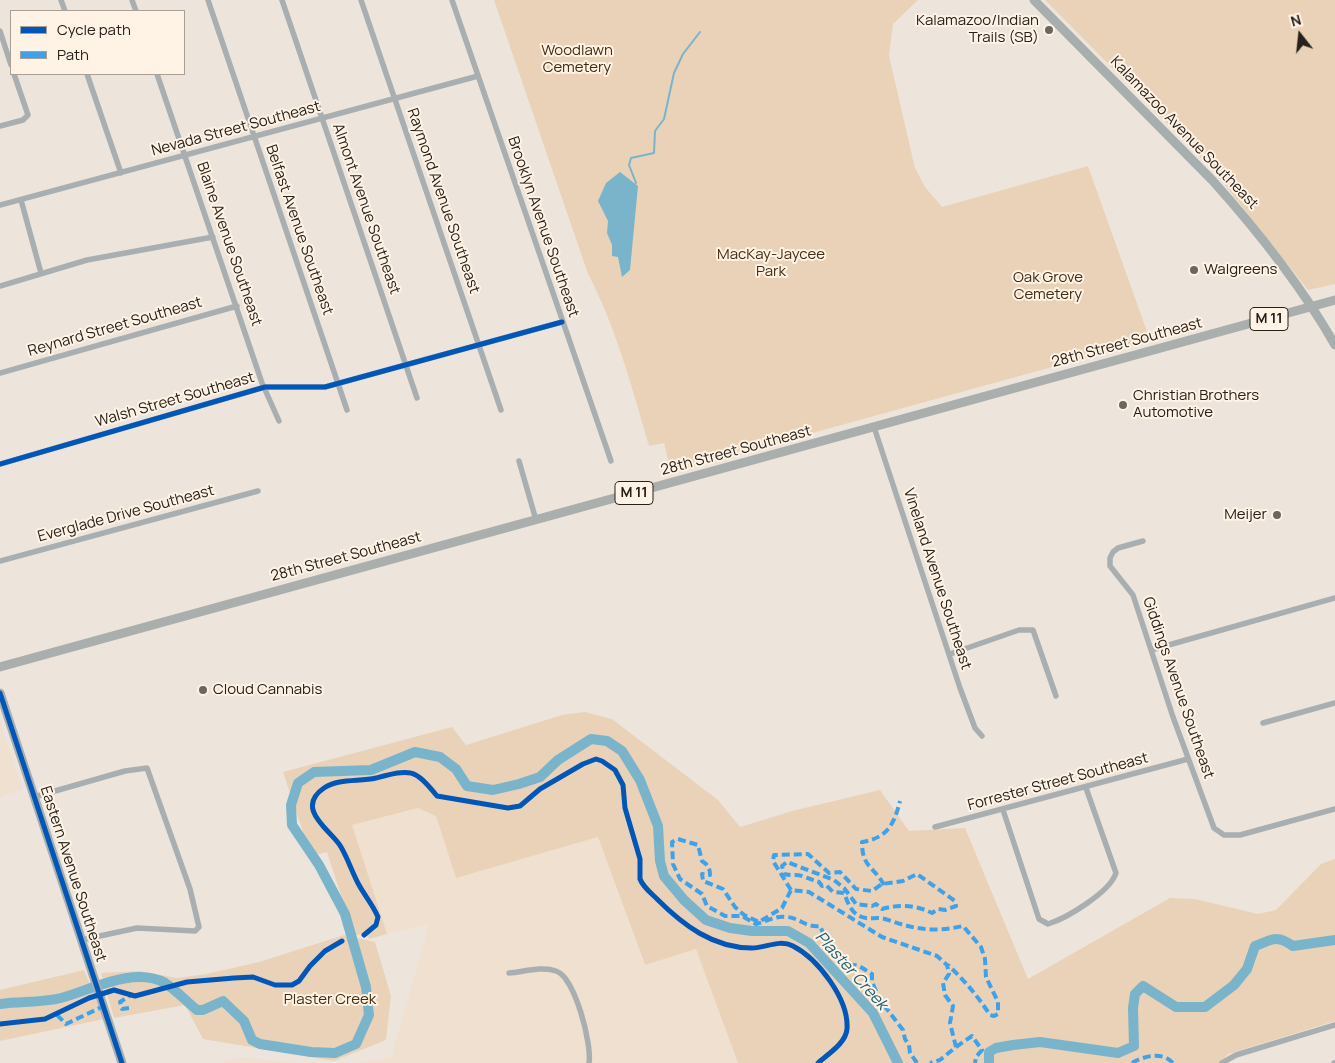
<!DOCTYPE html>
<html>
<head>
<meta charset="utf-8">
<style>
	body { margin:0 }
	#map { position:relative; width:1335px; height:1063px; overflow:hidden; background:#ede5dc; font-family:Manrope,sans-serif }
	canvas { display:block }
	.legend { position:absolute; left:10px; top:10px; width:175px; height:65px; box-sizing:border-box; background:#fff3e5; border:1px solid #a99f94; margin:0; padding:6px 9px; list-style:none; font-size:15px; color:#27211b }
	.legend li { display:flex; align-items:center; gap:10px; height:25px }
	.legend b { width:25px; border:1px solid #a99f94 }
	.north { position:absolute; left:1275px; top:10px; width:50px; height:50px; -webkit-text-stroke:4px #fff3e5; paint-order:stroke; rotate:344deg; font-size:14px; font-weight:700; line-height:20px; text-align:center; color:#27211b }
	.north::after { content:''; display:block; margin:auto; width:18px; height:22px; background:#27211b; clip-path:polygon(50% 0,100% 100%,50% 72%,0 100%) }
</style>
</head>
<body>
<div id="map">
<canvas width="1335" height="1063"></canvas>
<ul class="legend">
<li><b style="height:6px;background:#0057b8"></b>Cycle path</li>
<li><b style="height:6px;background:#3ea2ea"></b>Path</li>
</ul>
<div class="north">N</div>
</div>
<script>
const ctx = document.querySelector('canvas').getContext('2d');
ctx.lineJoin = 'round';
function fill(path, color) {
  ctx.fillStyle = color;
  ctx.fill(path, 'evenodd');
}
function trace(path, color, width, dash) {
  ctx.strokeStyle = color;
  ctx.lineWidth = width;
  ctx.lineCap = dash ? 'butt' : 'round';
  ctx.setLineDash(dash || []);
  ctx.stroke(path);
}
function label(font, color, halo, rows, align = 'center') {
  ctx.font = font + ' Manrope,sans-serif';
  ctx.lineWidth = 4;
  ctx.setLineDash([]);
  ctx.textBaseline = 'middle';
  ctx.strokeStyle = halo;
  ctx.fillStyle = color;
  for (const [text, x, y, turn = 0] of rows) {
    ctx.save();
    ctx.translate(x, y);
    ctx.rotate((+turn || 0) * Math.PI / 180);
    ctx.textAlign = isNaN(turn) ? turn : align;
    if (halo) ctx.strokeText(text, 0, 0);
    ctx.fillText(text, 0, 0);
    ctx.restore();
  }
}
fill(new Path2D(`
	M0 720 23 789 0 797Z
	M419 808 436 816 456 878 598 837 644 965 696 948 738 1063H356L391 1058 429 925 387 934 351 825Z
	M238 1057 296 1063H222Z`), '#efe0cf');
fill(new Path2D(`
	M494 0H918L893 24 889 56 915 168 925 187 942 207 1088 166 1150 340 671 472 664 443 649 446C632 388 616 327 588 274Z
	M1045 0H1335V284L1308 290 1213 170Z
	M585 712 612 719 718 800 740 827 792 811 880 790 909 831 965 828 1028 979 1170 898 1195 899 1258 914 1276 910 1321 864 1335 859V1021L1228 1054 1219 1063H738L696 949 645 965 598 837 456 878 436 816 418 808 352 825 387 934 369 939 366 933 354 936 327 852 311 856 283 772 452 727 466 745 562 715Z
	M344 935 375 942 391 996 386 1040 334 1061 203 1039 185 1005 114 1018 101 973 140 971 177 978 206 974 259 962Z
	M84 970 104 1019 0 1041V990Z`), '#ead2b8');
fill(new Path2D(`
	M620 172 638 186 630 270 622 277 618 257 612 256V245L607 233 608 221 598 201 606 183Z`), '#7ab4cb');
trace(new Path2D(`
	M636 183 629 165 631 158 654 153 655 131 664 119 674 73 683 54 700 32`), '#7ab4cb', 2);
trace(new Path2D(`
	M0 1004C20 1001 41 1003 61 998 91 990 134 966 165 983 176 990 187 1002 197 1010H203L223 1001 244 1021 252 1040 260 1044 311 1052 335 1053 356 1044 369 1015 366 987 345 914 319 865 292 825 291 805 298 783 314 772 371 770 415 752 440 757 456 769 467 786 493 790 519 784 540 777 558 760 591 739 607 741 622 751 640 780 658 826 660 861 664 876 684 900 706 920 730 928 752 931H788L809 943 873 1013 898 1063
	M989 1063V1052L996 1048 1013 1045 1040 1042 1118 1053 1134 1046 1133 1008 1135 994 1143 986 1176 1007H1205L1234 985 1247 969 1255 946C1272 940 1275 934 1293 946L1335 940`), '#7ab4cb', 10);
trace(new Path2D(`
	M61 0 65 11
	M132 0 136 11
	M208 0 347 410
	M282 0 417 398
	M361 0 501 410
	M452 0 611 461
	M0 31 11 65
	M87 74 121 173
	M157 74 262 383 279 421
	M0 126 23 120 28 115 14 74
	M21 200 41 273
	M0 205 478 76
	M0 286 87 260 213 237
	M0 373 237 306
	M874 427 960 688 975 728 982 736
	M519 461 536 520
	M0 464 265 387H325L562 322
	M1143 541 1118 548 1113 552 1110 558V566L1133 595 1173 717 1214 828 1224 835H1240L1335 809
	M0 561 258 491
	M1151 650 1335 598
	M950 654 1019 630H1033L1056 696
	M1263 723 1335 703
	M34 797 125 771 147 768 190 889 199 927 195 931 137 928 81 940
	M1003 810 1039 919 1048 924C1067 918 1110 892 1116 873L1086 788
	M935 827 1188 759
	M509 973C523 972 542 966 556 971 575 977 592 1044 589 1063
	M1222 1063 1236 1055 1335 1025
	M1334 1063H1335`), '#a9afb1', 5.5);
trace(new Path2D(`
	M1034 0 1212 180C1257 230 1302 287 1335 345
	M0 693 122 1063`), '#a7aeae', 9);
trace(new Path2D(`
	M0 667 1335 300`), '#aaafae', 9);
trace(new Path2D(`
	M884 885C874 866 862 868 862 842 887 838 894 825 900 801
	M791 890 773 861 774 855 808 854 829 873 840 872 856 889 872 891 882 884 903 881 917 874 955 901 956 906 945 910 938 909 932 913C916 905 899 904 882 909L876 904 872 906 856 904 844 888 834 880 787 862 782 866 784 874C790 876 797 874 802 876 808 878 812 880 819 882L822 886 826 885 833 892 844 893C847 900 849 908 855 913 865 922 874 916 885 919 914 929 932 933 963 926L981 947 985 959 986 977 998 1002V1014L994 1016 990 1015C977 995 964 980 948 965
	M129 1008 122 1009 120 1002 131 995
	M57 1015 66 1024 104 1006
	M956 1047 972 1036 982 1050 976 1057 975 1063
	M917 1063 910 1053 909 1045 905 1039 903 1030 880 1000 872 982V974C862 968 859 964 847 965L839 958 834 946 827 942 820 926C806 928 800 918 787 917 776 915 766 922 756 924L742 916H725L707 906 702 894 680 879 673 864 672 842 678 839 698 845 702 861C708 865 710 868 710 875L702 874 703 881 723 889 735 907 744 915 759 922 782 908 791 890 809 892 882 937 937 956 947 965 949 974 943 983 945 995 953 1006 950 1023 956 1047 940 1060 930 1063
	M1132 1063C1144 1056 1162 1051 1173 1063`), '#3ea2ea', 4, [8, 4]);
trace(new Path2D(`
	M0 464 265 387H325L562 322
	M0 693 122 1063
	M364 935 376 925 378 917C373 905 365 896 359 885 352 872 348 859 341 847 333 832 293 809 324 788 339 778 359 782 376 778 411 769 414 768 437 796L508 808 520 806 540 789 583 764 596 759 602 761 615 770 623 785 625 808 640 859V879C643 887 651 893 657 899 683 925 713 948 752 948 766 948 779 939 793 946 818 959 849 999 847 1029 846 1043 828 1054 818 1063
	M0 1024 45 1019 89 998 114 990 135 996 187 982 234 978 253 977 275 985H292L299 981 310 966 325 951 342 941`), '#0057b8', 5);
for (const [x, y, r, color] of [
	[1049,30,5,"#6c665f"],
	[1194,270,5,"#6c665f"],
	[1123,405,5,"#6c665f"],
	[1277,515,5,"#6c665f"],
	[203,690,5,"#6c665f"]
]) {
  const dot = new Path2D();
  dot.arc(x, y, r, 0, 2 * Math.PI);
  ctx.fillStyle = color;
  ctx.fill(dot);
  trace(dot, '#fff3e5', 2);
}
for (const [x, y, w] of [
	[1269,319,38],
	[634,493,38]
]) {
  const box = new Path2D();
  box.roundRect(x - w / 2, y - 11.5, w, 23, 4);
  ctx.fillStyle = '#fff3e5';
  ctx.fill(box);
  trace(box, '#27211b', 1);
}
label('bold 14px', '#27211b', null, [
	["M 11",1269,319],
	["M 11",634,493]
]);
label('15px', '#27211b', '#fff3e5', [
	["Kalamazoo/Indian",1039,21,"right"],
	["Trails (SB)",1039,38,"right"],
	["Walgreens",1204,270],
	["Christian Brothers",1133,396],
	["Automotive",1133,413],
	["Meijer",1267,515,"right"],
	["Cloud Cannabis",213,690]
], 'left');
label('15px', '#442d12', '#fff3e5', [
	["Woodlawn",577,51],
	["Cemetery",577,68],
	["MacKay-Jaycee",771,255],
	["Park",771,272],
	["Oak Grove",1048,278],
	["Cemetery",1048,295],
	["Plaster Creek",330,1000]
]);
label('15px', '#27211b', '#fff3e5', [
	["Nevada Street Southeast",236,129,-15],
	["Kalamazoo Avenue Southeast",1184,133,46],
	["Raymond Avenue Southeast",443,201,71],
	["Almont Avenue Southeast",366,209,71],
	["Brooklyn Avenue Southeast",543,227,71],
	["Belfast Avenue Southeast",299,230,71],
	["Blaine Avenue Southeast",229,244,71],
	["Reynard Street Southeast",115,327,-16],
	["28th Street Southeast",1127,343,-15],
	["Walsh Street Southeast",175,400,-16],
	["28th Street Southeast",736,451,-15],
	["Everglade Drive Southeast",126,514,-15],
	["28th Street Southeast",346,557,-15],
	["Vineland Avenue Southeast",937,579,72],
	["Giddings Avenue Southeast",1178,688,71],
	["Forrester Street Southeast",1058,782,-15],
	["Eastern Avenue Southeast",73,874,72]
]);
label('italic 16px', '#1b5e79', '#fff3e5', [
	["Plaster Creek",851,971,48]
]);
</script>
</body>
</html>
